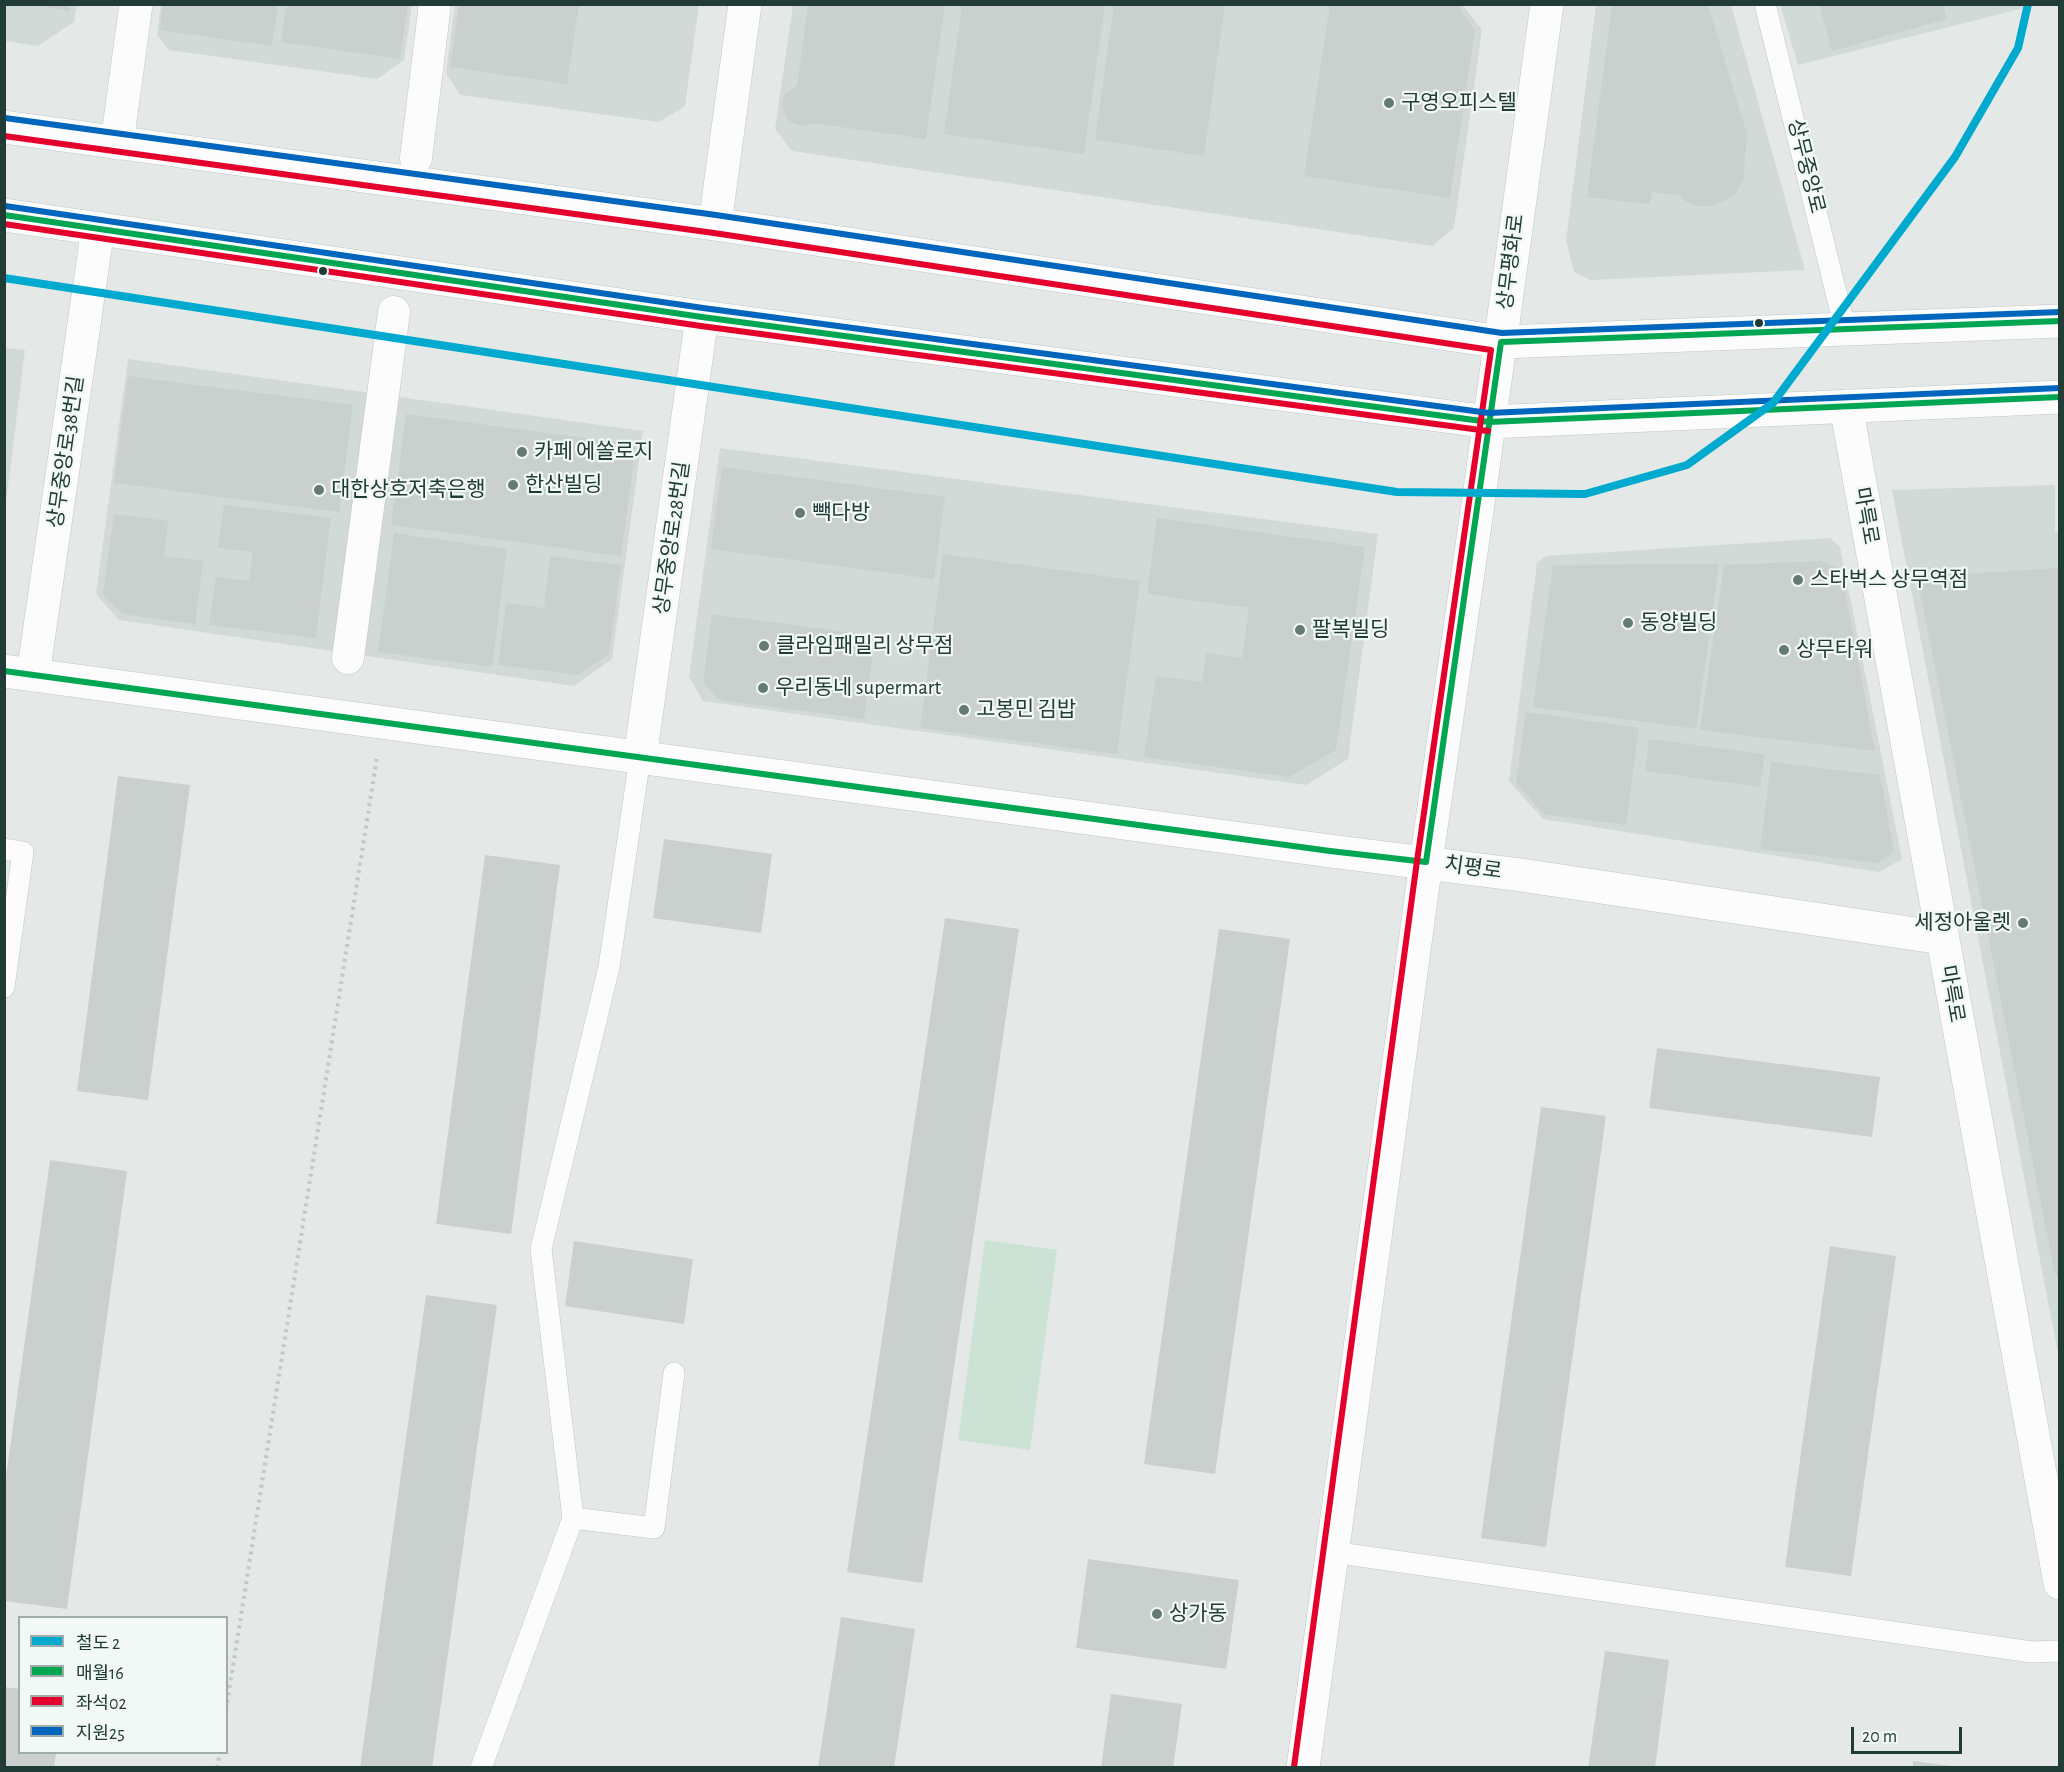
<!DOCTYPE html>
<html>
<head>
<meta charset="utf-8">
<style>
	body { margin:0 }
	#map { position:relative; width:2064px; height:1772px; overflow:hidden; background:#e4e9e7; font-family:"Alegreya Sans","Noto Sans KR",sans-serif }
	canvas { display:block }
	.frame { position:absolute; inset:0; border:6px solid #213c37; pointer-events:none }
	.legend { position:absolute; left:18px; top:1616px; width:210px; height:138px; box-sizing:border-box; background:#f1f8f5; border:2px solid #9eada9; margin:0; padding:8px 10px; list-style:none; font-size:18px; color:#213c37 }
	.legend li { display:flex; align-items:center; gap:12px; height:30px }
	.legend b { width:30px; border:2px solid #9eada9 }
	.scale { position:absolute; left:1851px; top:1727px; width:111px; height:27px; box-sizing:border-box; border:3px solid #213c37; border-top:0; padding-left:8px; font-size:18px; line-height:21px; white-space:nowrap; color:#213c37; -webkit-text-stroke:4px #f1f8f5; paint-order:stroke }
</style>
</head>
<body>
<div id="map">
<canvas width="2064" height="1772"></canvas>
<div class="frame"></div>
<ul class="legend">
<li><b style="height:8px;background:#00a9ce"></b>철도 2</li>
<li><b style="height:8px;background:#00a651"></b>매월16</li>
<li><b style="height:8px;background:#e4002b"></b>좌석02</li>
<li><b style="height:8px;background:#0065bd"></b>지원25</li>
</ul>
<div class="scale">20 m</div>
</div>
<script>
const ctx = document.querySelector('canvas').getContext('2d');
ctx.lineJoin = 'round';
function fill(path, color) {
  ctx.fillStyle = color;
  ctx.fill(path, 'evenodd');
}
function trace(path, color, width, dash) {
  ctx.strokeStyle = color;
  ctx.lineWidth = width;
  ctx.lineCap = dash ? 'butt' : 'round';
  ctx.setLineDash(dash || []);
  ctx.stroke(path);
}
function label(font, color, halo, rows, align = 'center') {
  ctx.font = font + ' "Alegreya Sans","Noto Sans KR",sans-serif';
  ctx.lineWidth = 4.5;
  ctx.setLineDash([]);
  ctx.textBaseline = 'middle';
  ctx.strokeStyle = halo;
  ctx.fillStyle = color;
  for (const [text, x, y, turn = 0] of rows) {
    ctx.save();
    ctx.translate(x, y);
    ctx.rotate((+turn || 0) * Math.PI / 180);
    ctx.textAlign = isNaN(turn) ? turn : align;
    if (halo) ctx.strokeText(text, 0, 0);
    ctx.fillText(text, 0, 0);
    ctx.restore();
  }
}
fill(new Path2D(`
	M1462 4 1482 30 1454 228 1432 246 792 151 775 129 793 5Z
	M1780 4 2036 5 1798 65Z
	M4 5H77L74 22 38 46 5 41Z
	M161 5H412L404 60 377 79 169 50 157 35Z
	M455 5H699L685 106 659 122 460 95 446 73Z
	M1596 5H1731L1805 270 1591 280 1574 272 1566 241Z
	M5 348 25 350 5 511 4 348Z
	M128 359 643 431 612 659 574 686 119 620 96 594Z
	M720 448 1378 534 1348 759 1306 785 703 701 689 677Z
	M2055 485V532H2060L2059 1359 1892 490Z
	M1830 538 1840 547 1902 859 1879 872 1543 819 1509 781 1537 563 1546 556Z`), '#d1dad7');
fill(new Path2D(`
	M985 1240 1057 1250 1030 1450 958 1440Z`), '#cce2d4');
fill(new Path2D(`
	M30 4H70L69 11Z
	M163 4H278L272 46 160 30Z
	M287 4H408L400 59 281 42Z
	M459 4H579L567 84 450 67Z
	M808 4H945L926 139 812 123 803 126 792 123 785 115 782 104 785 94 797 86Z
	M962 4H1105L1084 154 944 134Z
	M1114 4H1225L1204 156 1095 140Z
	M1330 4 1457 5 1475 30 1450 198 1304 176Z
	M1612 4H1708L1747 135 1743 180 1736 193 1725 201 1712 206H1698L1685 201 1679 195 1652 192 1650 204 1587 197Z
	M1819 4H1943L1947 19 1832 51Z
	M128 376 353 405 339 512 114 483Z
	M406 414 636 445 621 556 391 525Z
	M722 467 945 497 934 579 711 549Z
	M224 505 331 518 316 638 209 625 216 577 249 581 253 552 218 548Z
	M114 514 168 521 164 556 203 561 195 624 122 614 103 594Z
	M1157 518 1365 547 1336 750 1289 777 1144 757 1156 676 1202 682 1206 653 1242 658 1249 608 1147 594Z
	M394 533 507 549 492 667 378 652Z
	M943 554 1140 581 1117 754 920 728Z
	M550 556 621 565 609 654 578 675 498 665 506 603 544 608Z
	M1822 561 1841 569 1875 751 1700 730 1724 565Z
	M1719 564 1696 729 1533 707 1553 565Z
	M2059 568V1281L2054 1269 1917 577Z
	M712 614 875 636 864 719 719 700 703 682Z
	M1526 712 1639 728 1626 825 1544 814 1516 783Z
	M1649 739 1765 754 1760 787 1645 771Z
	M1771 762 1880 775 1894 851 1878 863 1760 849Z
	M118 776 190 785 148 1100 77 1091Z
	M664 839 772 854 761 933 653 918Z
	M485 855 560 865 511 1234 436 1224Z
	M945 918 1019 929 922 1583 847 1572Z
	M1219 929 1290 939 1215 1474 1144 1464Z
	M1657 1048 1880 1077 1872 1137 1649 1108Z
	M1541 1107 1606 1116 1546 1547 1481 1538Z
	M50 1160 127 1171 67 1609 4 1601V1491Z
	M574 1241 693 1259 684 1324 565 1306Z
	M1830 1246 1896 1256 1851 1576 1785 1567Z
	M426 1295 497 1305 432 1768H360Z
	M1088 1559 1239 1580 1226 1669 1076 1648Z
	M841 1617 915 1629 894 1768H818Z
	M1605 1651 1669 1660 1655 1768H1588Z
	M4 1687 20 1689V1752H56L54 1768H4Z
	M1111 1694 1182 1704 1173 1768H1101Z
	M1913 1761 1951 1766V1768H1913Z`), '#cad0ce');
const service = new Path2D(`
	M1765 4 1845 329
	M4 849 23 852 4 987
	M573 1518 654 1528 674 1373
	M1332 1552 2032 1652 2060 1651
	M481 1768 573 1518 541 1249 609 967 640 758`);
const pedestrian = new Path2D(`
	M416 158 435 4
	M348 658 394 312`);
const minor = new Path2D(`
	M117 143 136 4
	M715 224 745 4
	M1846 406 2060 1583
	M33 675 98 228
	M640 758 702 317`);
const tertiary = new Path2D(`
	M4 127 715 224 1501 342 2060 321
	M4 215 702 317 1489 422 2060 397
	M4 671 1330 851 1521 875 1942 938
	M1303 1768 1426 862 1478 504 1547 4`);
trace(service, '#c1c6c4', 22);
trace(pedestrian, '#c1c6c4', 33);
trace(minor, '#c1c6c4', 34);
trace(tertiary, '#c1c6c4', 34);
trace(new Path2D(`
	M226 1710 377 757
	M217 1768 220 1752`), '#c1c9c7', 4, [3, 4.5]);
trace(service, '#fbfcfb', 21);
trace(pedestrian, '#fbfcfb', 32);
trace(minor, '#fbfcfb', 33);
trace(tertiary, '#fbfcfb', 33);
trace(new Path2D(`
	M4 215 702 317 1489 422 2060 397
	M4 671 1330 851 1426 862 1501 342 2060 321`), '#00a651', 6);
trace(new Path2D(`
	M4 136 714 233 1491 350 1417 861 1294 1767
	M4 224 701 326 1488 431`), '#e4002b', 6);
trace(new Path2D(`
	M5 118 716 215 1502 333 2060 312
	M5 206 703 308 1489 413 2060 388`), '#0065bd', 6);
trace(new Path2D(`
	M4 278 1397 492 1585 494 1687 465 1773 403 1955 157 2018 48 2028 4`), '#00a9ce', 8);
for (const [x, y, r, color] of [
	[1389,103,6,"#657975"],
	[323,271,5,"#213c37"],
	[1759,323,5,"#213c37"],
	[522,452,6,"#657975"],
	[513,485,6,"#657975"],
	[319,490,6,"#657975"],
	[800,513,6,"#657975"],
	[1798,580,6,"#657975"],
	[1628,623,6,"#657975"],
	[1300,630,6,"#657975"],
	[764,646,6,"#657975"],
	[1784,650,6,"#657975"],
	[763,688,6,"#657975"],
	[964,710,6,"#657975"],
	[2023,923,6,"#657975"],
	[1157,1614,6,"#657975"]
]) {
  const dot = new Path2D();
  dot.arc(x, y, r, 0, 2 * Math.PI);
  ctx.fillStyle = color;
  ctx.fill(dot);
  trace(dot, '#f1f8f5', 2);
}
label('21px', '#213c37', '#f1f8f5', [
	["구영오피스텔",1401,103],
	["카페 에쏠로지",534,452],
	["한산빌딩",525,485],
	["대한상호저축은행",331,490],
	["빽다방",812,513],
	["스타벅스 상무역점",1810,580],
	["동양빌딩",1640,623],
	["팔복빌딩",1312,630],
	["클라임패밀리 상무점",776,646],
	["상무타워",1796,650],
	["우리동네 supermart",775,688],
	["고봉민 김밥",976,710],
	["세정아울렛",2011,923,"right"],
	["상가동",1169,1614]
], 'left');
label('21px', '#213c37', '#f1f8f5', [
	["상무중앙로",1806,166,76],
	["상무평화로",1511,262,-83],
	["상무중앙로38번길",66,452,-82],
	["마륵로",1866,516,80],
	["상무중앙로28번길",672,538,-82],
	["치평로",1473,868,8],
	["마륵로",1952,994,80]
]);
</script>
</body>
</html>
